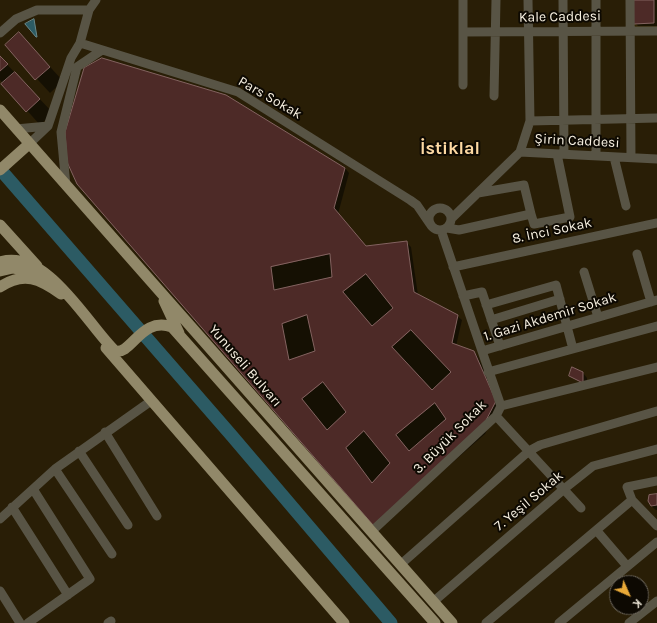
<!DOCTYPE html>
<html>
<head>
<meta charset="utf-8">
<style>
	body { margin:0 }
	#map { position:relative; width:657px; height:623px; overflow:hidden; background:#291e06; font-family:Karla,sans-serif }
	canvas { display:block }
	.north { position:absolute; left:609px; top:575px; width:40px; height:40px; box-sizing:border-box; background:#0d0902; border:1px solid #6b655b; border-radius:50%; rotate:135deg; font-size:11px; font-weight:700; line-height:16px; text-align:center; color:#f7f0e1 }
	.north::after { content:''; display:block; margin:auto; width:14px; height:18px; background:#eaaa38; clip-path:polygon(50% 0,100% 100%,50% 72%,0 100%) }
</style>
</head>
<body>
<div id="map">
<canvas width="657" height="623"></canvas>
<div class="north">K</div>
</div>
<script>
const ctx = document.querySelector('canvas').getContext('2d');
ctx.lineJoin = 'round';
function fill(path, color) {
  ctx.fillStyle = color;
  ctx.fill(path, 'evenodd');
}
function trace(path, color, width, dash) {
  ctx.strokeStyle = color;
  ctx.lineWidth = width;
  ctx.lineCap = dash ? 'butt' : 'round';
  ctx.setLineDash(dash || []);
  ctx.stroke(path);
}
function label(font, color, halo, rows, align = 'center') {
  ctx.font = font + ' Karla,sans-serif';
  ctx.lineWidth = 4;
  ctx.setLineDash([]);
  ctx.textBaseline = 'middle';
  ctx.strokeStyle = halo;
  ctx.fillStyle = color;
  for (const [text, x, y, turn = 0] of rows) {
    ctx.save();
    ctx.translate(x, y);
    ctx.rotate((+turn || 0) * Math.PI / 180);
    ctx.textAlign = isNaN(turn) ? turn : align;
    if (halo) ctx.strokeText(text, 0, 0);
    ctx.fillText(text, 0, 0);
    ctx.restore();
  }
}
fill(new Path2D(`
	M633 0H657V28L634 27Z`), '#342705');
const water = new Path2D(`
	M34 19 37 37H36L25 24Z`);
fill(water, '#2c5b64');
trace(water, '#69888a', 1);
fill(new Path2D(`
	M635 0H657V26H638L635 23Z
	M19 33 63 81 50 93 6 45Z
	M0 57 53 113 40 125 0 80Z
	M66 133 345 168 349 173 338 214 366 247 406 242 411 247 418 295 457 316 462 320 456 346 474 352 478 357 500 406 485 434 378 528Z
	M583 373 587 378V387L570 375Z
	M657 495V510H656L651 506Z`), '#0007');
trace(new Path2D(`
	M0 169 232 436 391 623`), '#2c5b64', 13);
const building = new Path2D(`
	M634 0H654V23L634 24Z
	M19 32 50 67 35 80 5 45Z
	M0 56 8 64 0 71Z
	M102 58 226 95 345 168 334 208 366 246 407 241 414 292 458 315 452 343 474 351 496 401 481 430 373 525 77 184 67 162 65 132 84 68Z
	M15 72 40 99 26 112 1 84Z
	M330 254 332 277 274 290 271 267Z
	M366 274 393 308 372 326 343 292Z
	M307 315 315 351 289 360 282 324Z
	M411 330 451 372 432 390 392 347Z
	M572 367 583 372V383L569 376Z
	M323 382 346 412 327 430 302 399Z
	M435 403 446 419 409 451 396 435Z
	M364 431 390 463 372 483 346 448Z
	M657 494V505L651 506 648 501 649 495Z`);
fill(building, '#4d2a27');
trace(building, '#836360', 1);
trace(new Path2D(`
	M563 0 564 154
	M596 0V156
	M630 0 631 157
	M463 32 657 31
	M0 33 16 19 37 10H89
	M80 43 238 92 410 200 417 205 430 224
	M463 85V0
	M494 96 496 0
	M530 121 657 118
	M16 129 48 126
	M29 144 48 126 71 58 80 43 89 10 96 0
	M520 152 530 121 528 0
	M614 157 626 206
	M66 186 61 132 77 67 102 50
	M429 219a11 11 0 1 1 22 0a11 11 0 1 1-22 0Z
	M531 214 534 224 570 217 557 154
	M451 219 520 152 657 159
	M447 228 459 230 531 214 524 185 478 193
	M441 230 482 351
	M637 254 651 302
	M453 267 657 223
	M584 272 598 317
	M463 296 482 292 500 346
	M486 305 556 285 573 349
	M491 320 560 299
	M488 372 657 326
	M501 406 482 351 657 300
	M496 416 581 508
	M105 432 157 516
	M79 451 128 525
	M55 469 112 554
	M657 481 627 487 632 500 657 526
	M12 507 68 595
	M0 519 55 469 151 401
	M597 531 627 566
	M371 532 496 416 501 406 657 367
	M400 565 529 451 540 445 657 411
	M0 591 20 623
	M433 602 564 489 593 466 657 449
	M28 623 90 579 33 489
	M108 623 111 621
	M486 623 632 500
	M559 623 657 542
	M629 623 657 601`), '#585445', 9);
trace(new Path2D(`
	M0 110 452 623
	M0 170 29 144
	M0 225 37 266
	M0 262C47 248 87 324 115 351 132 355 141 316 172 327L435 623
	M0 271 13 268 34 273
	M0 287C24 271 40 279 61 294
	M164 301 179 333
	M106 348 344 623`), '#918869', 11);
label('14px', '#f7f0e1', '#0d0902', [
	["Kale Caddesi",560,17,-1],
	["Pars Sokak",270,98,30],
	["Şirin Caddesi",577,141,3],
	["8. İnci Sokak",552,231,-12],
	["1. Gazi Akdemir Sokak",550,317,-17],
	["Yunuseli Bulvarı",245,366,49],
	["3. Büyük Sokak",450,437,-45],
	["7. Yeşil Sokak",529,501,-40]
]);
label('bold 18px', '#fcd8a2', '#0d0902', [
	["İstiklal",450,149]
]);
</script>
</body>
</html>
